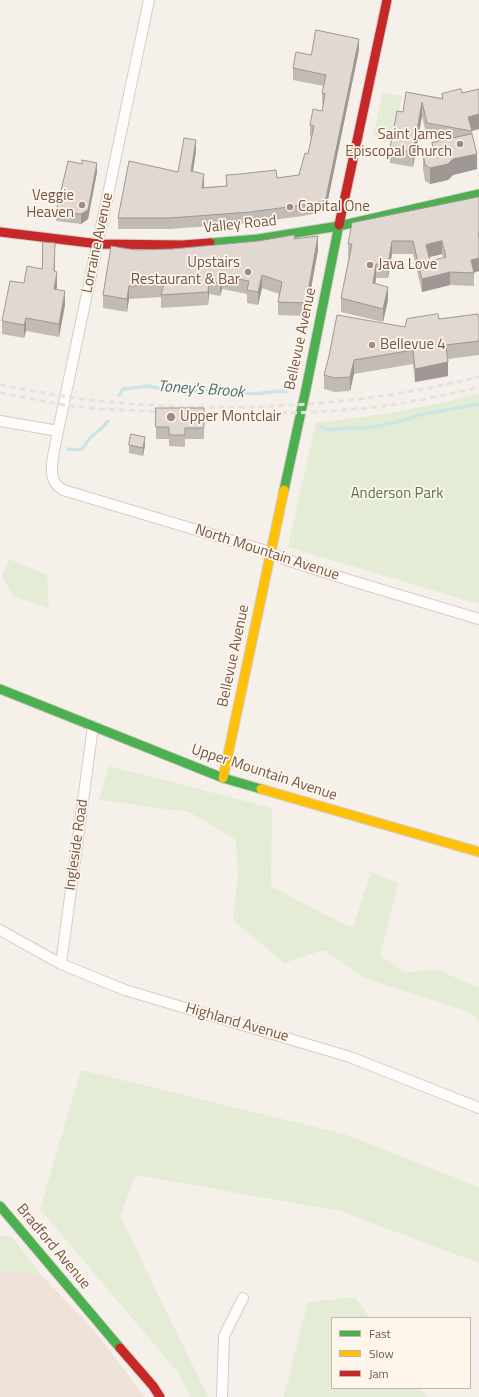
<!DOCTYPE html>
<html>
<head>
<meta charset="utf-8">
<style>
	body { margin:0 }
	#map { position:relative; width:479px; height:1397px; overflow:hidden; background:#f6f0ea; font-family:"Titillium Web",sans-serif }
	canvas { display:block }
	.legend { position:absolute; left:331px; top:1317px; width:140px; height:72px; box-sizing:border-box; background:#fef5eb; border:1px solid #c6b5ab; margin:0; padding:5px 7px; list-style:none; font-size:12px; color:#73564b }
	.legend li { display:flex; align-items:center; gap:8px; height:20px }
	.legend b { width:20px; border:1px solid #c6b5ab }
</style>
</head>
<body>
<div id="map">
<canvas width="479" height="1397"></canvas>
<ul class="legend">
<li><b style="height:5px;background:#4caf50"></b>Fast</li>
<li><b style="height:5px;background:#ffc107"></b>Slow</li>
<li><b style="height:5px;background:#c62828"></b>Jam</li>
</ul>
</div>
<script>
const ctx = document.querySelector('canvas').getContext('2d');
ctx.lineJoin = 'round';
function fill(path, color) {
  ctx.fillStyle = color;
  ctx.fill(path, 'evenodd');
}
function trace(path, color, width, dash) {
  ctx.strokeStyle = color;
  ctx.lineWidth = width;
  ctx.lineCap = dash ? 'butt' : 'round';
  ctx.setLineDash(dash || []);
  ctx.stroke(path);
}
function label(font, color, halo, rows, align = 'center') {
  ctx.font = font + ' "Titillium Web",sans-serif';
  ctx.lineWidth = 3.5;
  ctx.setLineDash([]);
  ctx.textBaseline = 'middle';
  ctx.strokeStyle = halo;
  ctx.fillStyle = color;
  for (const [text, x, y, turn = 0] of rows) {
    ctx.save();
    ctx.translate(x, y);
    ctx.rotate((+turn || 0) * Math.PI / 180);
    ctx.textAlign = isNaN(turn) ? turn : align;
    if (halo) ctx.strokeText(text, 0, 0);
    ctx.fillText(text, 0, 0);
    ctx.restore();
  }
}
fill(new Path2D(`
	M0 1269 42 1276 94 1330 145 1397H0Z`), '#efe2d8');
fill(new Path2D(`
	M383 92 402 96 394 143 373 136Z
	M479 394V604L288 547 316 422C371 418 425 407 479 394Z
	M9 559 47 575 49 608 13 596 2 575Z
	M109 766 272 808 271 886 347 926 353 927 371 872 398 883 380 955 404 972 438 970 479 988V1023L472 1013 364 978 324 950 284 963 233 920 238 879 236 840 189 812 99 800Z
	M81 1070 344 1134 479 1187V1263L340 1211 136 1175 120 1216 208 1397H191L180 1375 40 1209Z
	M0 1236H11L42 1276 0 1269Z
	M355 1297 370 1318H332V1388H420L427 1397H284L308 1302Z`), '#e4ecd5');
trace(new Path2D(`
	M119 395 123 389 149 386 165 390 175 391H225L255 394 278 391 286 392
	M321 427 328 430 347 428H367L398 422 419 415 479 404
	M68 449 77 450 82 449 91 437 102 428 108 421`), '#cce6e6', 3.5);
const street = new Path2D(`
	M149 0 58 431C56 444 49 466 53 478 54 484 59 487 63 490L270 552 284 559 349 580 479 619
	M0 421 58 431
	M0 930 61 964 125 990 350 1057 479 1108
	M61 964 93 726
	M222 1397 224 1336 243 1298`);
const fast = new Path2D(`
	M210 243 258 239 339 226 479 194
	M284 490 306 389 339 225
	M0 689 223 778 261 789
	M0 1206 120 1348`);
const slow = new Path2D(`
	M223 778 284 490
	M261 789 479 852`);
const jam = new Path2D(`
	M339 225 387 0
	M0 232 99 244 182 245 210 243
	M120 1348 153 1386 160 1397`);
trace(street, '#d5ccc7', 12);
trace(fast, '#d5ccc6', 11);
trace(slow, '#d5ccc6', 11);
trace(jam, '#d5ccc6', 11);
trace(street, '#fefdfc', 10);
trace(fast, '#4caf50', 9);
trace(slow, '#ffc107', 9);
trace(jam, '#c62828', 9);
trace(new Path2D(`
	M0 385C34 391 67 398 101 401 227 414 356 407 479 377
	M0 393 64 405 101 409 167 412
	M221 413C262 413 303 414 343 410 389 407 435 398 479 387`), '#e4e2e5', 3, [6, 4]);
fill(new Path2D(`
	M359 50 326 209 322 212 303 216 250 223 170 229H118V218L178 172 196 151 193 172 204 185V187L226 186V175L277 178 299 175 308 154 312 137H310V125L322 111 323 104H322V93L324 86 293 80V68L311 55Z
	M479 89V129L472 131 477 169 453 175 448 180 430 184 425 181 423 169V154L432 152V143L442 141 427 138 422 116 413 167 390 163V148L403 112 406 92 442 98V94L462 93Z
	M97 172 88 219 81 224 56 221V212Z
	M479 197 474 273V286L450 285 422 292 413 254H392L388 278H376L375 284 388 300 383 322 341 312V298L349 257H348V244ZM442 254 443 258 430 261 429 257Z
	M295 239 318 250 306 316 278 315V302L279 294 262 288 258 305 247 303V294L222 289 220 296 209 294 208 305 161 308V297L129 299 127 312 103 308V295L135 250 172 249Z
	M55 256V271L57 285V290L65 305 59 337 26 331 24 338 2 334V321L24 283 42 269Z
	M479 317V355L448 359V376L415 382 413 364 354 374 350 391 335 392 324 389V375L405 327 439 319Z
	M156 408H204V439H185V447L169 446V439H156Z
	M129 445H145L143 456 129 453Z`), '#c2bab5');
fill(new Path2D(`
	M359 39V50L326 209 322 212V201Z
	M422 102V116L413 167V152Z
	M479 114V129L471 131 468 117Z
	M196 140V151L191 183V171Z
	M477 154V169L453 175 448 180 430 184V168L453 159Z
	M97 163V172L88 219 81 224V214Z
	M204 174V185L202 199V188Z
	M318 236V250L306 316V303Z
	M392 241V254L388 278V265Z
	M442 241V254L426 258V245Z
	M55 243V256L54 285V271Z
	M479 258V271L473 273 471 260Z
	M376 264V278L373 297V283Z
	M57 272V285L54 302V289Z
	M450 272V285L422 292V279Z
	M262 275V288L258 305V292Z
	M222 276V289L220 296V283Z
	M209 281V294L208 305V292Z
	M129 286V299L127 312V299Z
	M388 287V300L383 322V309Z
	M65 291V305L59 337V324Z
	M26 318V331L24 338V325Z
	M354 360V374L350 391V377Z
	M448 362V376L415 382V369Z
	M145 437V445L143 456V448Z`), '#9e9793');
const building = new Path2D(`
	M316 30 359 39 326 198 322 201 303 205 250 212 170 218H118L129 161 178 172 184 138 196 140 191 171 204 174 202 188 227 186 226 175 240 174 276 170 277 178 299 175 305 153 308 154 314 126 310 125 313 109 322 111 325 94 322 93 326 75 293 68 296 52 311 55Z
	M461 89 462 93 479 89V114L468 117 472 131 427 123 422 102 413 152 390 148 397 111 403 112 406 92 443 99 442 94Z
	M472 134 477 154 453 159 448 164 430 168 425 165 423 154 434 151 432 143Z
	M82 160 97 163 88 210 81 214 56 212 68 161 82 164Z
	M479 197V233H478L479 238V258L471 260 474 273 450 272 422 279 413 241H392L388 265 376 264 373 283 388 287 383 309 341 298 352 244H348L352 223ZM442 241 446 257 430 261 426 245Z
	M295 235 294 239 318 236 306 303 278 302 282 282 262 275 258 292 247 290 249 281 222 276 220 283 209 281 208 292 161 295 164 284 129 286 127 299 103 295 111 246 135 250 172 249 258 241Z
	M43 242 55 243 54 271 57 272 54 289 65 291 59 324 26 318 24 325 2 321 10 281 24 283 27 266 42 269Z
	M438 314 439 319 478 314V317H479V341L446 345 448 362 415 369 413 350 354 360 350 377 335 378 324 375 329 356 337 315 405 327 407 319Z
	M156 408H204V428H185V435H169V427H156Z
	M131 434 145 437 143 448 129 445Z`);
fill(building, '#e2d8d2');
trace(building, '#9e9793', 1);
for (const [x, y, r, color] of [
	[460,144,4,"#a18c83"],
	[82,205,4,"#a18c83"],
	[290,207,4,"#a18c83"],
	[370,265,4,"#a18c83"],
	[248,272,4,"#a18c83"],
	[372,345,4,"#a18c83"],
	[171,417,5,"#a18c83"]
]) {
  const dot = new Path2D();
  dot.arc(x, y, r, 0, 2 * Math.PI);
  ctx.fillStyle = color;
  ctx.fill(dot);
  trace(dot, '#fef5eb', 1.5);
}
label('15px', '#73564b', '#fef5eb', [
	["Saint James",452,135,"right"],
	["Episcopal Church",452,152,"right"],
	["Veggie",74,196,"right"],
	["Heaven",74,213,"right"],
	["Capital One",298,207],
	["Upstairs",240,263,"right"],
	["Restaurant & Bar",240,280,"right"],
	["Java Love",378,265],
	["Bellevue 4",380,345],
	["Upper Montclair",180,417]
], 'left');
label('15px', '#73564b', '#fef5eb', [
	["Valley Road",240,225,-6],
	["Lorraine Avenue",98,243,-78],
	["Bellevue Avenue",301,339,-78],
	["North Mountain Avenue",267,553,18],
	["Bellevue Avenue",234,656,-78],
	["Upper Mountain Avenue",264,773,18],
	["Ingleside Road",77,845,-82],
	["Highland Avenue",237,1023,16],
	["Bradford Avenue",53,1247,50]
]);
label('15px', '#587843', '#fef5eb', [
	["Anderson Park",397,494]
]);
label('italic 16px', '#407478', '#fef5eb', [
	["Toney's Brook",201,390,4]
]);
</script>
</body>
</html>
